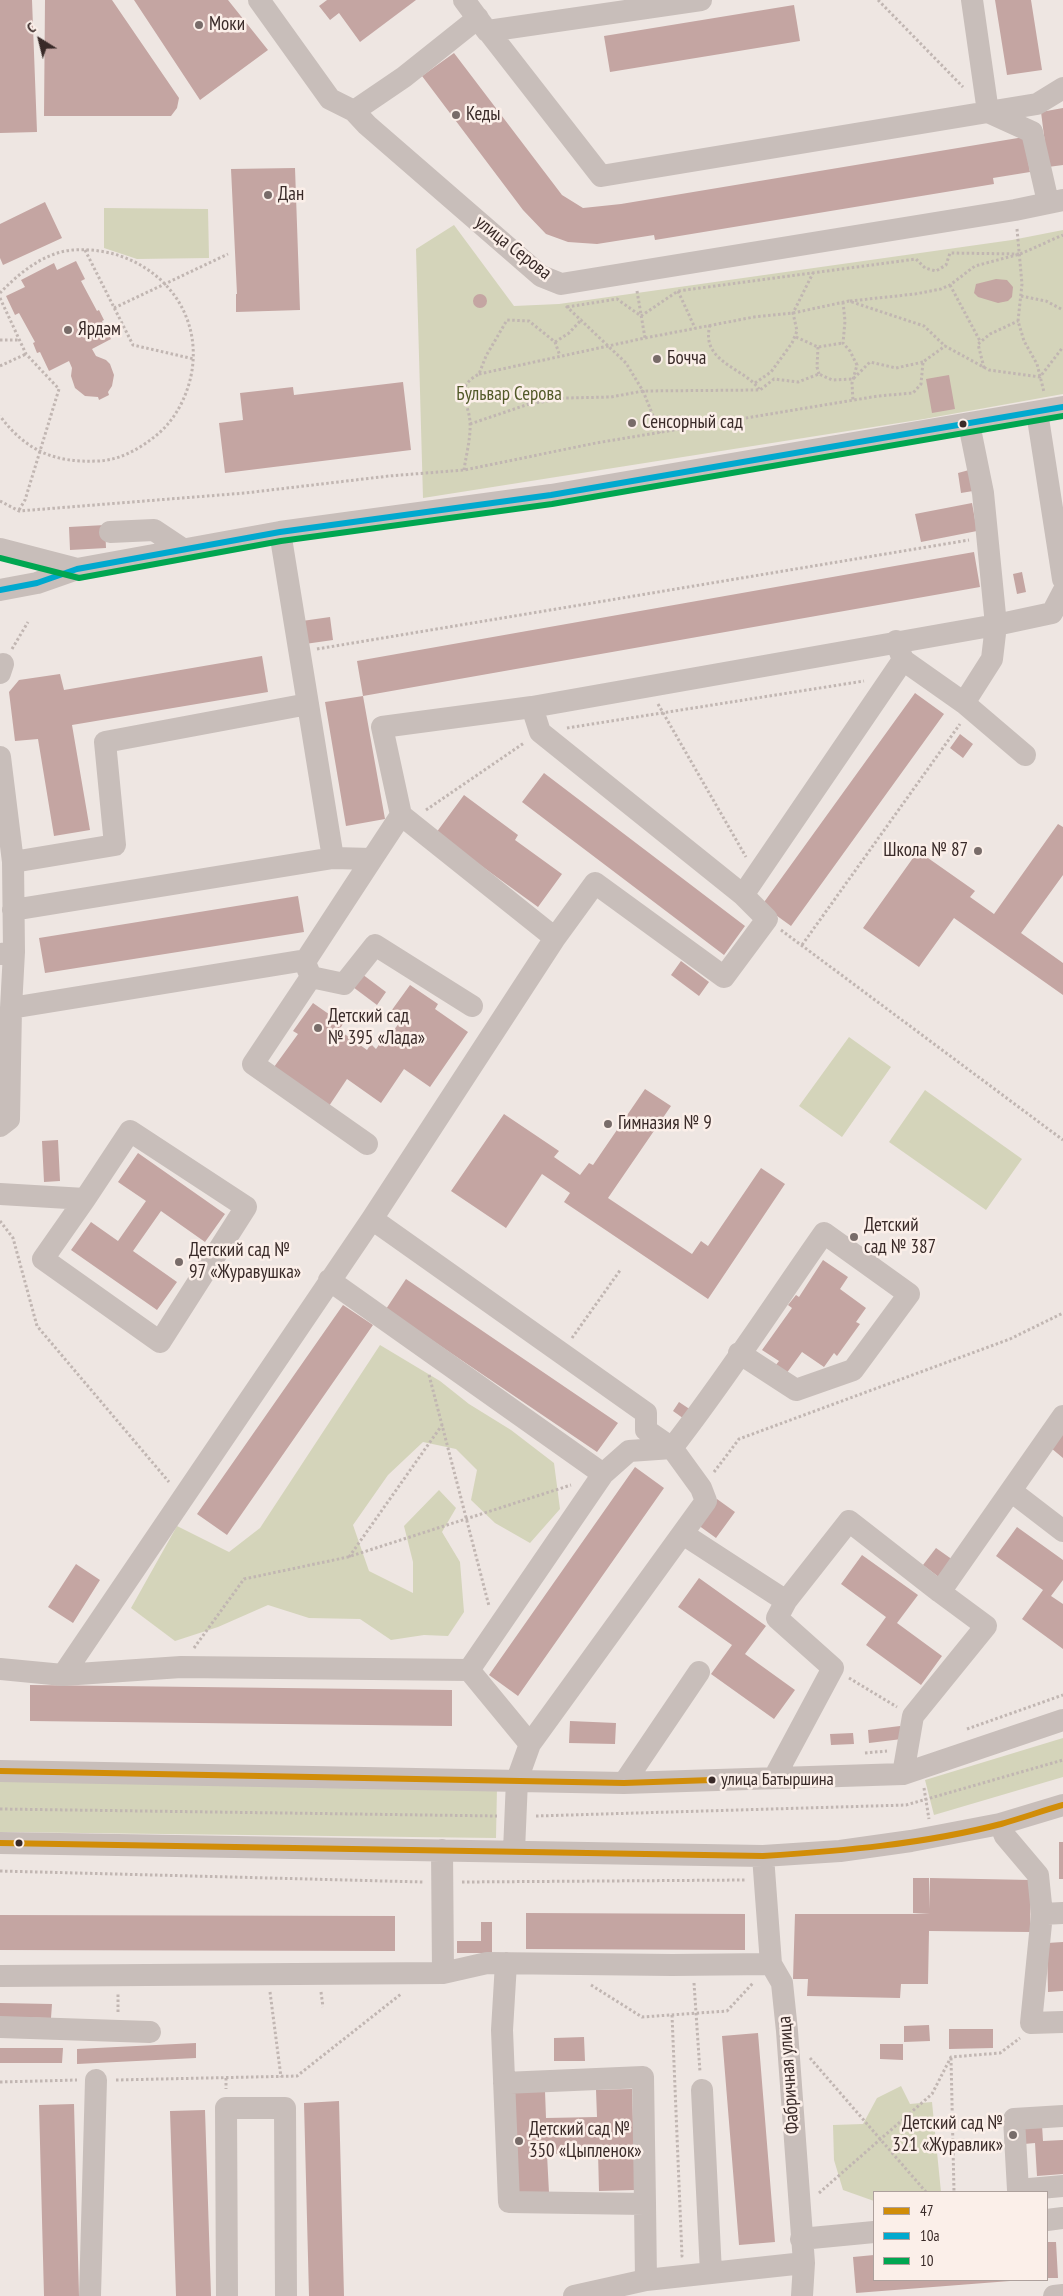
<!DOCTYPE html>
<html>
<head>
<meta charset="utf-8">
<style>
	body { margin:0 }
	#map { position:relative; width:1063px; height:2296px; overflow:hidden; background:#eee6e2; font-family:"PT Sans Narrow",sans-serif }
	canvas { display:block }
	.legend { position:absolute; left:873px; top:2191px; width:175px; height:90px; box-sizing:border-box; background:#fbefe9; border:1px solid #ada09c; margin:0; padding:6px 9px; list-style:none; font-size:15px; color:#392a28 }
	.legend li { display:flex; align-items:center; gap:10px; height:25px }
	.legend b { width:25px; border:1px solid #ada09c }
	.north { position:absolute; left:15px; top:15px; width:50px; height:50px; -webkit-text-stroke:4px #fbefe9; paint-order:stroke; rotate:324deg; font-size:14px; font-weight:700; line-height:20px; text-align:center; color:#392a28 }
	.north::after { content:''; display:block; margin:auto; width:18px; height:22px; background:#392a28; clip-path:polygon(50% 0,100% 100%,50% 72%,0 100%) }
</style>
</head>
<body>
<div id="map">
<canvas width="1063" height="2296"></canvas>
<ul class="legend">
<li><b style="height:6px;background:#d18d08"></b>47</li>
<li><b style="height:6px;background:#00a9ce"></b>10а</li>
<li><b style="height:6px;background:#00a651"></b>10</li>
</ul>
<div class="north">С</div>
</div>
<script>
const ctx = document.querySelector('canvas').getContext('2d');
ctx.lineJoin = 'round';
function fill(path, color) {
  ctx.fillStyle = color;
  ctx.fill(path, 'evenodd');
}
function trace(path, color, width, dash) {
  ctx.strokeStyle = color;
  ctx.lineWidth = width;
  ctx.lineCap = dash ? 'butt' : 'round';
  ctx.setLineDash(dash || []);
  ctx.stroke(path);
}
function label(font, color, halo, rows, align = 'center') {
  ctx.font = font + ' "PT Sans Narrow",sans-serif';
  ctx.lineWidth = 5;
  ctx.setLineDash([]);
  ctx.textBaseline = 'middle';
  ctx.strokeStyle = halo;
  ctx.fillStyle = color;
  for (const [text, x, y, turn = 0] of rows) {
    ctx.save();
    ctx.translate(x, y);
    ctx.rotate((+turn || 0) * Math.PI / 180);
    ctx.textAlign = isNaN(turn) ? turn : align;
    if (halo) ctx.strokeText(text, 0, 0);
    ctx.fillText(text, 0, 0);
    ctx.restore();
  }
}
fill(new Path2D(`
	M104 208 208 209 209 258 137 259 104 248Z
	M454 225 514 306 559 304 1012 240 1063 230V394L924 419 423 498 416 249Z
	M849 1037 891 1067 842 1137 799 1106Z
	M925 1090 1022 1159 986 1210 889 1142Z
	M380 1345 440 1381 469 1404 511 1430 554 1463 560 1509 530 1543 495 1523 471 1500 477 1470 456 1449 423 1442 388 1475 353 1525 369 1571 413 1593V1562L404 1526 439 1490 456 1508 442 1532 460 1562 464 1612 448 1636 424 1635 391 1640 360 1619 309 1618 268 1605 218 1627 175 1641 131 1608 177 1526 229 1552 260 1528Z
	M1063 1738V1777L934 1815 925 1780Z
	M0 1781 497 1787 496 1838 0 1832Z
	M901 2086 910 2104 932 2102 941 2192H874V2201L843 2190 834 2160 833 2125 863 2124 877 2098Z`), '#d4d4ba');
fill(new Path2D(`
	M0 0H32L37 132 0 133Z
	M45 0H112L179 98 177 108 171 116H44Z
	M134 0H228L268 50 200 100Z
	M327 0H416L360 42 339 13 330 20 319 6Z
	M995 0H1031L1042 70 1007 75Z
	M794 5 800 41 610 72 604 36Z
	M454 53 562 195 583 208 621 204 1024 137 1030 172 993 178 994 184 655 240 654 235 597 244 568 242 546 234 523 210 422 76Z
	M1063 108V165L1048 167 1041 112Z
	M295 168 300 310 236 312V294H237L231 169Z
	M45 202 62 238 3 265 0 258V224Z
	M76 261 85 279 81 281 97 311 99 310 104 320 102 321 111 339 92 349 96 356 106 360 110 364 114 375 112 386 108 392 109 395 99 400 98 397 85 396 75 388 71 376 72 368 69 361 49 371 40 352 37 353 33 343 35 342 19 313 15 315 6 296 25 287 21 280 54 263 57 270Z
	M996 279 1007 280 1013 287 1012 297 1008 301 998 303 978 297 974 293 976 284Z
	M473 301a7 7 0 1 1 14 0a7 7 0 1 1-14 0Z
	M949 375 955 409 932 413 926 379Z
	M403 382 411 450 225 473 219 423 243 420 240 393 293 387 294 395Z
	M969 470 973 491 961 493 958 473Z
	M972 503 977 531 921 542 915 514Z
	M105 525 106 548 70 550 69 527Z
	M974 552 980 587 363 696 357 661Z
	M1022 572 1026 592 1017 594 1013 574Z
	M330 617 333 640 305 644 302 621Z
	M262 656 268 692 72 725 90 830 54 836 38 739 15 741 9 692 19 680 60 674 64 690Z
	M915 693 944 714 791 926 762 905Z
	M363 696 385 819 346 826 325 702Z
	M960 734 973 744 963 758 950 748Z
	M544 773 745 926 724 955 522 802Z
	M464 795 518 835 515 840 562 874 538 907 436 833Z
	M1058 824 1063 827V875L1021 933 1063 963V995L954 918 919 967 863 928 918 851 975 891 970 897 994 914Z
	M298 896 304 932 45 973 39 938Z
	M681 961 709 982 699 996 671 975Z
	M362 974 386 992 377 1005 353 987Z
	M410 985 438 1004 435 1009 468 1032 430 1087 404 1069 381 1103 347 1079 329 1106 274 1067 298 1034 293 1031 313 1003 343 1024 339 1030 367 1050 371 1044 376 1049 390 1029 393 1031 400 1022 389 1014Z
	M645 1089 671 1106 608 1198 692 1254 701 1241 708 1246 761 1168 785 1184 708 1299 564 1202 570 1193 542 1174 506 1228 451 1191 504 1114 559 1151 554 1157 580 1175 589 1163 593 1165Z
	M58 1140 60 1181 44 1182 42 1141Z
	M138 1153 225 1214 205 1242 161 1211 133 1251 177 1282 157 1310 71 1250 91 1222 118 1241 146 1201 118 1182Z
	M823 1260 848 1277 840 1289 866 1308 856 1322 860 1324 837 1356 834 1353 824 1367 802 1352 786 1374 775 1366 779 1361 762 1350 792 1308 788 1305 796 1295 799 1297Z
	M406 1279 618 1423 597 1452 386 1309Z
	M343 1305 373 1325 227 1535 197 1514Z
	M679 1402 694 1412 687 1421 673 1411Z
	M1063 1432V1458L1051 1448Z
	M635 1467 664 1488 518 1696 489 1675Z
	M717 1499 735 1512 716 1538 698 1525Z
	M1017 1527 1063 1560V1580L1051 1596 1063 1604V1649L1022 1619 1043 1590 996 1556Z
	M936 1548 953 1560 940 1578 923 1565Z
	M862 1555 918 1595 897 1623 942 1656 921 1685 866 1645 886 1617 841 1584Z
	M76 1564 100 1580 73 1623 48 1607Z
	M699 1578 766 1626 745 1654 795 1690 774 1719 711 1674 732 1645 678 1607Z
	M30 1685 452 1690V1726L30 1721Z
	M570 1721 616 1723 615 1744 569 1743Z
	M900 1726 902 1739 869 1743 868 1730Z
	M853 1733 854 1744 831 1745 830 1734Z
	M1059 1842H1063V1879H1059Z
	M913 1878H929V1909L930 1878 1031 1880 1030 1932 929 1931 928 1984H901L900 1998 807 1996 808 1979H793L795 1914H930L913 1913Z
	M526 1913 745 1914V1950L526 1949Z
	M0 1915 395 1916V1951L0 1950Z
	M481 1922H492V1953H457V1941H481Z
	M1063 1942V1991L1048 1992 1047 1943Z
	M0 2003 52 2004 51 2018 0 2017Z
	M929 2025 930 2041 904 2042V2026Z
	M949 2029H993V2048L949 2049Z
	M758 2033 775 2242 739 2245 722 2036Z
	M584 2037 585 2061H554V2038Z
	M196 2043V2058L77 2064V2049Z
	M880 2044H903V2060L880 2059Z
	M0 2048H63L62 2063H0Z
	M632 2089 635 2190 599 2191 598 2152 547 2154 549 2193 513 2194 509 2093 545 2091 546 2118 597 2117 596 2090Z
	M339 2101 344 2296H309L304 2103Z
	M74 2104 79 2296H44L39 2105Z
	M205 2110 211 2296H176L170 2111Z
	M1042 2125 1043 2141 1063 2140V2174L1037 2176 1035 2143 1024 2144 1022 2126Z
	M1047 2242H1056L1058 2278H1047Z
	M874 2255V2280L1010 2281 856 2293 853 2257Z`), '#c4a5a2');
trace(new Path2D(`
	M878 0 963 87
	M1017 229 1022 284 1018 321 1024 341 1037 364 1044 392
	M85 250 133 345 194 359
	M950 285 980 341
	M637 291 645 338
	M678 291 695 328
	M0 293C19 273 45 252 73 250 145 245 206 303 191 376 186 398 176 418 158 434 141 448 121 460 98 461 55 463 26 451 0 416
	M1021 296 1046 301 1063 310
	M0 298 26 354 59 389 25 500 19 510
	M850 301 915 294 941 289 950 285 975 266 1020 254 1063 235
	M843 302 845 321 843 343 850 351 857 365 852 383 853 401
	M566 306 626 363 643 391 660 433
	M567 307 617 299 641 316 678 291 916 259 925 268 936 271 946 265 950 253 1020 254
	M114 308 228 254
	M710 325C700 362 743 367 759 389
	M796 337 818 347 843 343
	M0 340H20
	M555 342 569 333 582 319
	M818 347 817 367 819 374
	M0 366 26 354
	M984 368 978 344 990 334 1018 321
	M479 374 645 338 754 317 793 313 849 301 924 326 945 346
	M755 383 771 372 792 343 797 331 793 313 813 273
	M470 424 529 404 566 398 611 397 643 391 760 390 774 379 798 382 819 374 832 380 853 379 870 362 896 368 923 362
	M464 470C466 455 471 438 470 422 469 401 452 389 479 374L486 356 507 320 529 321 555 342 560 356
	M0 501 19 511 245 493 389 476 464 470 596 443 878 396 913 393 921 384 923 362 945 346 989 370 1040 377 1063 347
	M12 649 28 622
	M317 649 969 540
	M658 704 746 857
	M567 728 864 681
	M426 810 524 743
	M781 930 1063 1140
	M802 945 960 724
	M0 1221 13 1238 37 1326 169 1482
	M572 1338 621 1269
	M429 1375 489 1606
	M714 1472 739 1439 1010 1339 1063 1313
	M349 1557 442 1425
	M194 1648 244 1579 348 1557 571 1485
	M849 1678 897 1707
	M967 1729 1063 1695
	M865 1753 887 1751
	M924 1788 929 1819
	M0 1809 497 1816
	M536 1816 906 1805 1063 1760
	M0 1871 423 1882
	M462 1882 746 1880
	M694 1983 700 2072
	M591 1985 642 2017 727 2011 753 1983
	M270 1992 281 2077
	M321 1992 323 2007
	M118 2012V1993
	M672 2015 682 2256H680
	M810 2058 926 2192
	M951 2058 954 2192
	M226 2078V2089
	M116 2080 297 2076 401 1994
	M0 2082 77 2080
	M819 2193 932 2094 951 2057 1000 2053 1020 2038`), '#c1b6b2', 3, [2.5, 2.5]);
trace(new Path2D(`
	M259 0 330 99 354 111 367 125 541 276 561 284 1015 210 1063 200
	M464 0 487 31
	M701 0 488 31 601 176 988 112 972 0
	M354 111 404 77 478 18
	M988 112 1032 132 1048 202
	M988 112 1037 104 1063 88
	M1037 412 1063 579
	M110 532 154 530 184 550
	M280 532 333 858 372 859 401 815
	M0 549 77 569
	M0 590 37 583 77 569 280 532 551 495 1063 407
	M903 660 964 703 1025 755
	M0 673 3 664
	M964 703 992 659 996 625 983 493 969 424
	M532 707 540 732 743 895 767 919 724 977 595 883 555 938
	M0 757 13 862 14 952
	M13 862 115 845 105 742 308 704
	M743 895 903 660 896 641
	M13 910 333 858
	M0 954 14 952 11 1008 306 960 372 859
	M306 965 311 977 344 984 375 945 472 1006
	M311 977 253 1064 367 1144
	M0 1126 9 1119 11 1008
	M0 1194 85 1199 43 1259 160 1342 246 1207 130 1131 85 1199
	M372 1219 646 1413V1430L672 1448 701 1488 706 1501 530 1744
	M329 1280 603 1474 469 1670
	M603 1474 629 1451 672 1448C726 1379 774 1304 824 1233L909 1294 853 1370 796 1390 739 1353
	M1011 1491 1063 1531
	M683 1534 786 1601 777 1618 833 1668 774 1778
	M786 1601 849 1521 940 1592
	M0 1669 63 1675 181 1667 469 1670 530 1744 517 1780 514 1851
	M63 1675 372 1219 555 938 401 815 382 727 532 707 996 625 1052 613 1063 592
	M0 1771 624 1783 903 1774 1063 1720
	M903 1774 913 1716 986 1626 940 1592 1063 1416
	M624 1783 699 1672
	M1000 1824 1005 1836 1038 1875 1042 1914 1063 1913
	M0 1843 763 1856 840 1851 911 1841 1000 1824 1063 1805
	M763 1856 771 1964 782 1983 787 2031 804 2263 802 2296
	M1042 1914 1031 2023 1063 2022
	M506 1963 502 2030 509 2202 645 2204 646 2280
	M443 1973 487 1963 672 1965 771 1964
	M0 1976 443 1973 442 1850
	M0 2027 150 2032
	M504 2083 643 2077 645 2204
	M702 2090 711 2273
	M1063 2116 1014 2119 1018 2190 1063 2186
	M1047 2220 1063 2218
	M801 2239 874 2232
	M90 2296 96 2080
	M227 2296 226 2108H285L286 2296
	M574 2296 646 2280 804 2263
	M1054 2296 1063 2295`), '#c8beba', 22);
trace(new Path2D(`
	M0 1771 624 1783 712 1780
	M0 1843 763 1856C842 1851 924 1844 1001 1824 1022 1818 1042 1811 1063 1805`), '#d18d08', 6);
trace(new Path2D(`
	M0 590 37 583 77 569 280 532 551 495 1063 407`), '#00a9ce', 6);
trace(new Path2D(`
	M0 558 79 578 281 541 552 504 1063 416`), '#00a651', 6);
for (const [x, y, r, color] of [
	[199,25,5,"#786c69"],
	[456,115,5,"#786c69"],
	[268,195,5,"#786c69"],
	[68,330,5,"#786c69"],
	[657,359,5,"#786c69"],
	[632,423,5,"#786c69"],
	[963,424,4.5,"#392a28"],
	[978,851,5,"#786c69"],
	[318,1028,5,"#786c69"],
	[608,1124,5,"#786c69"],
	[854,1237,5,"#786c69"],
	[179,1262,5,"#786c69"],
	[712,1780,4.5,"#392a28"],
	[19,1843,4.5,"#392a28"],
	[1013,2135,5,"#786c69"],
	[519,2141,5,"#786c69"]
]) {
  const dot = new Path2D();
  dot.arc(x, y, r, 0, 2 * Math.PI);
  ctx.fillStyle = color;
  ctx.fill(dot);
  trace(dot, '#fbefe9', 2);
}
label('18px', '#392a28', '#fbefe9', [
	["улица Батыршина",721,1780]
], 'left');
label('19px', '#392a28', '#fbefe9', [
	["Моки",209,25],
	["Кеды",466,115],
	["Дан",278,195],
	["Ярдәм",78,330],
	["Бочча",667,359],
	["Сенсорный сад",642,423],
	["Школа № 87",968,851,"right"],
	["Детский сад",328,1017],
	["№ 395 «Лада»",328,1039],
	["Гимназия № 9",618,1124],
	["Детский",864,1226],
	["сад № 387",864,1248],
	["Детский сад №",189,1251],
	["97 «Журавушка»",189,1273],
	["Детский сад №",1003,2124,"right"],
	["321 «Журавлик»",1003,2146,"right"],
	["Детский сад №",529,2130],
	["350 «Цыпленок»",529,2152]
], 'left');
label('19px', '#392a28', '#fbefe9', [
	["улица Серова",513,248,38],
	["Фабричная улица",789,2075,-94]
]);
label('19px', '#525a29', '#fbefe9', [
	["Бульвар Серова",509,395]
]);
</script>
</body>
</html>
